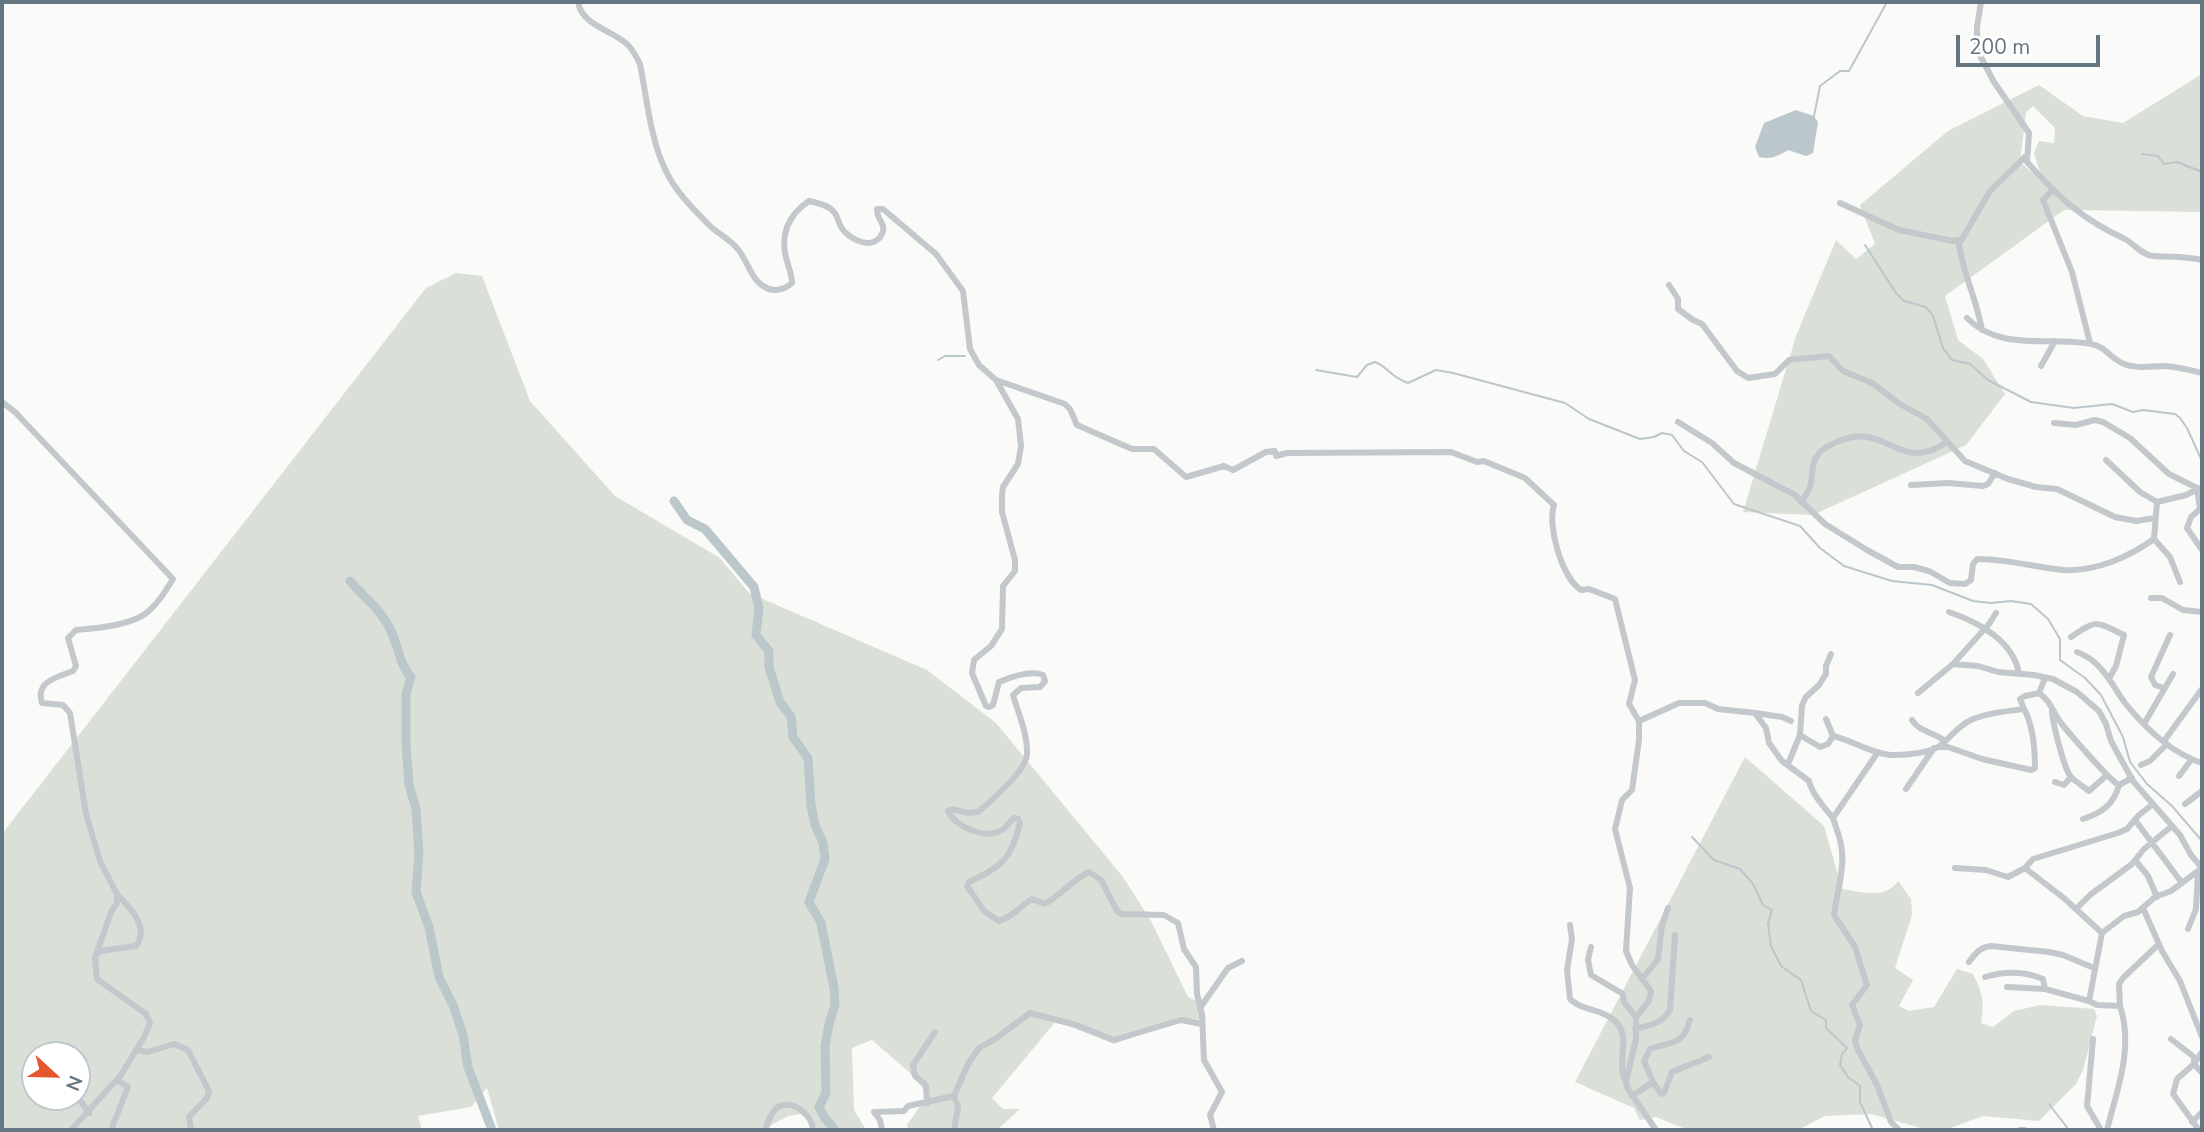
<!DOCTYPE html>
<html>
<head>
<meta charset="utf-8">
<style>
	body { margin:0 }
	#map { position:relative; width:2204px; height:1132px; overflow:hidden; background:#fafaf8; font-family:"Nunito Sans",sans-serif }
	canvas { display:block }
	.frame { position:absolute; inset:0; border:4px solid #657683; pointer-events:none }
	.north { position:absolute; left:21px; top:1041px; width:70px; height:70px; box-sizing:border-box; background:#fff; border:2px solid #c1c8cd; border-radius:50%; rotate:112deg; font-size:19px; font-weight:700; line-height:28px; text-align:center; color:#657683 }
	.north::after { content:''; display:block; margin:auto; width:24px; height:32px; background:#e4572e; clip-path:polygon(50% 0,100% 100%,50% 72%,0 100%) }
	.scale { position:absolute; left:1956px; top:35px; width:144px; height:32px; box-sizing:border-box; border:4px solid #657683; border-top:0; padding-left:9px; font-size:21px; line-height:24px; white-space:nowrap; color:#657683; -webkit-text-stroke:5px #fff; paint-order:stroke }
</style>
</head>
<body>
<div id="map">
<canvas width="2204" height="1132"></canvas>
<div class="frame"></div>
<div class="north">N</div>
<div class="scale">200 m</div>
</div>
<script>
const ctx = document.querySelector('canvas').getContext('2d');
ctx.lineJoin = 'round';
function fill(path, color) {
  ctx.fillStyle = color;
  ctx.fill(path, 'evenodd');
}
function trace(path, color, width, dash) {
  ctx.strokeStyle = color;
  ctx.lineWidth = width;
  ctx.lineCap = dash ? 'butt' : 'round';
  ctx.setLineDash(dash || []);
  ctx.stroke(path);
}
fill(new Path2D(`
	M2202 74V212L2076 210 2041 175 2034 153 2039 141 2054 143 2055 128 2033 106 2026 112 2020 162 2073 210H2064L1945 296 1958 340 1983 359 2005 394 1966 445 1813 515 1743 512 1796 336 1836 240 1856 259 1875 244 1860 205 1948 131 2039 85 2083 116 2123 123Z
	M456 273 482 276 530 401 615 496 720 558 749 593 927 670 996 723 1123 877 1151 921 1188 997 1195 1000 1204 1019 1178 1021 1114 1044 1056 1021 992 1098 1003 1109H1020L997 1130H908L907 1125 928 1094 909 1072 872 1040 852 1048 854 1110 866 1130H818L801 1114 788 1116 762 1130H499L487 1088 471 1107 418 1116 422 1130H2V834L426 288ZM35 1055H77V1097H35Z
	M1745 757 1824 826 1842 889C1862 892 1885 900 1898 881L1911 899 1912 915 1895 968 1913 980 1899 1006 1909 1011 1934 1007 1957 969 1973 974C1982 991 1985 1003 1981 1023L1993 1027 2014 1011 2041 1005 2094 1009 2097 1016 2083 1070 2076 1084 2039 1121 1983 1116 1945 1130H1928L1871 1114 1825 1116 1798 1130H1688L1656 1117 1640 1120 1634 1108 1575 1082Z`), '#dadfd7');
fill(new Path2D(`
	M1796 110 1814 116 1818 122 1813 153 1806 156 1788 150C1778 156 1770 160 1759 157L1755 147 1764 123Z`), '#bbc7cb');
trace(new Path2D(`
	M1814 116 1820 86 1840 71H1849L1887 2
	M2142 154 2158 156 2164 164 2177 162 2202 172
	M1865 245 1896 293 1904 301 1926 307 1933 316 1943 348 1952 360 1970 364 1988 380 2031 402 2074 408 2112 404 2133 412 2143 410 2175 414 2180 418 2187 428 2202 461
	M938 360 945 356H965
	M1316 370 1357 377 1367 365 1375 362C1387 366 1390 377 1408 383L1436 370 1453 373 1565 403 1589 419 1640 439 1654 437 1662 433 1672 435 1684 451 1702 462 1734 504 1800 526 1820 548 1844 566 1892 581 1932 585 1973 601 1991 603 2011 601 2031 604 2048 619 2060 639V660L2085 678 2101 695 2123 737 2130 762 2147 784 2172 806 2202 841
	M1692 837 1714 860 1740 869 1753 884 1763 905 1772 910 1768 924 1771 946 1781 966 1801 980 1811 1011 1826 1020V1028L1847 1048 1842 1054 1840 1065 1848 1077 1860 1086V1102L1873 1130
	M2049 1104 2069 1130`), '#bbc7cb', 2);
trace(new Path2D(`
	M674 501 687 520 705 529 754 587 759 608 756 635 769 651V667L780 702 791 717 793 737 808 758 811 805 815 825 823 843 825 859 809 902 821 923 834 988 835 1005 829 1024 825 1047 826 1093 819 1107 824 1117 835 1130
	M350 581C363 596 380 609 389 627 398 643 399 664 411 677L406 694V744L409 785 416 809 419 853 416 892 429 927 439 977 453 1005 463 1035 468 1067 492 1130`), '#bbc7cb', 9);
trace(new Path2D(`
	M578 2C582 26 613 30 628 45 633 50 637 58 640 64 647 99 650 137 665 169 674 190 694 210 711 227 719 234 729 239 736 247 747 258 750 278 763 286 773 293 784 290 792 283 792 275 789 269 787 261 779 236 788 215 809 201 817 203 829 205 834 212 838 216 838 222 841 227 848 239 873 252 882 234 887 224 876 219 877 209H883L936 254 963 291 970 349 979 365 996 380 1018 419 1021 446 1018 464 1003 487 1002 495V512L1015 560V571L1003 586 1002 629 991 646 974 660 972 673 986 706 989 707 993 705 999 682C1011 677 1030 670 1043 675L1045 681 1040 687 1021 688 1013 695C1018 713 1028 734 1027 754 1027 770 991 801 978 812L968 813 952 809 948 811C955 827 986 840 1002 830 1007 827 1010 821 1014 818L1018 819 1020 823C1011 860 1002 866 969 882L967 886 984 911 999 921C1013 917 1020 906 1032 899L1045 904C1061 895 1072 880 1089 872L1101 880 1117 911 1121 914 1164 915 1178 923 1184 949 1196 967 1197 994 1202 1014 1204 1060 1222 1092 1210 1115 1214 1130
	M1981 2 1977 27V50L1994 82 2029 133 2027 162C2057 196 2083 220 2125 239 2134 244 2142 255 2153 256 2170 257 2186 256 2202 260
	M2053 190 2043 200 2072 272 2090 343
	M1840 203 1899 230 1953 241 1960 240
	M1669 285 1678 299V309L1693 320 1702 324 1737 371 1748 378 1775 374 1789 360 1829 356 1843 371 1872 383 1900 404 1927 419 1965 461 2008 479 2036 487 2057 489 2115 517 2136 521 2155 518
	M1967 318C2000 352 2049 336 2091 344 2106 346 2112 361 2127 365 2140 369 2152 366 2165 366 2178 367 2190 370 2202 373
	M1982 330C1977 300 1963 274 1959 244L1990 191 2025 157
	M2041 366 2055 341
	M996 380 1065 404 1070 409 1077 425 1132 449H1154L1186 477 1224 466 1233 470 1266 452 1275 451 1276 456 1287 453 1451 452 1477 462 1484 461 1525 478 1554 505C1547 526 1562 578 1581 590L1589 589 1615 599 1635 680 1629 704 1639 721V740L1632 790 1622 800 1615 829 1630 888 1626 951 1632 965 1651 991 1649 1001 1636 1017V1039L1626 1082 1628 1089 1656 1130
	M2 402 15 412 173 579C165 592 157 605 145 614 130 625 94 629 76 630L68 638 76 666 73 671C58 677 35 681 42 703L63 705 70 713 86 814 100 861 117 894V903L111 912 95 958 97 979 146 1014 150 1023 144 1037 121 1075 71 1130
	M1678 422 1712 443 1734 463 1795 495 1825 524 1867 550 1898 567H1914L1929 571 1950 583 1965 584 1971 580 1973 564 1977 559C2006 559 2034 567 2063 570 2095 572 2129 557 2154 539L2157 502
	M2054 423 2076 425 2095 420 2103 422 2130 438 2169 474 2197 488
	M2106 460 2140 492 2157 502 2186 495 2202 487
	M1911 485 1948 483 1983 486 1988 484 1995 473
	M2197 488 2200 509
	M1801 502C1805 496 1810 491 1811 483 1813 471 1811 462 1820 452 1825 447 1832 444 1839 441 1887 421 1899 475 1947 442
	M2200 509 2191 517 2187 528 2202 550
	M2154 539 2170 557 2180 582
	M2151 598H2162L2183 610 2202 612
	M1949 612C1978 622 2014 641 2019 674
	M2071 637C2098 619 2094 621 2124 635L2116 666 2110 677
	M2077 652C2102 661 2111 684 2125 703 2145 728 2172 753 2202 763
	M1953 664 1989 624 1996 613
	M2045 678 2039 693C2051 702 2051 708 2059 720 2065 729 2112 783 2119 785L2132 778
	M2164 688 2155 685 2151 677 2170 635
	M1918 693 1953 664 1978 666 1998 672 2034 675 2053 679 2077 692 2099 711 2106 724 2111 741 2133 781 2180 835 2191 855 2202 868
	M2052 710C2052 721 2064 769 2071 777 2076 782 2084 787 2089 791L2106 776
	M1755 713 1782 717 1791 721
	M1826 719 1833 736
	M1912 720C1919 732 1934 732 1945 741
	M1639 721 1679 703H1705L1718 709 1755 713 1766 728 1769 743 1782 761 1809 781C1812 794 1824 807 1832 817 1835 822 1836 828 1838 833 1848 862 1838 885 1834 915L1855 947 1867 985 1852 1005 1860 1025 1855 1040 1857 1048 1877 1085 1891 1122 1899 1130
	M2144 724 2173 674
	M1800 735 1820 747 1828 744 1833 736
	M1833 736C1854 741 1874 755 1895 755 1906 755 1928 753 1938 747 1949 740 1956 727 1971 720 1987 713 2007 711 2024 709L2020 699 2025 696 2039 693
	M2164 741 2202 689
	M1938 747H1948L1982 759 2031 770 2035 768C2035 749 2033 725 2024 709
	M1788 764 1800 735 1802 705 1806 697 1819 685 1826 674V666L1831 654
	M2141 765 2150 761 2167 744
	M2179 776 2191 760
	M2055 782 2064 785 2071 777
	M1906 789 1934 748
	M2185 804 2202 791
	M1833 818 1878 752
	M2083 819C2101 813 2114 805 2119 785
	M2135 820 2182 883
	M2135 860 2148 876 2157 897
	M1955 868 1986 870 2008 877 2025 868 2033 859 2118 833 2127 829 2139 815 2153 804
	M2025 868 2065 899 2102 933
	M2143 908 2162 951 2180 981 2202 1037
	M2076 909 2090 895 2132 864 2144 849 2172 826
	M1570 925 1572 939 1567 970 1570 999C1584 1012 1598 1007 1614 1020 1633 1035 1615 1063 1626 1082
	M2188 929 2196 909 2198 871
	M2102 933 2089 1001 2097 1005 2120 1006 2119 984 2123 978 2159 944
	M2102 933 2124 916 2138 912 2155 897 2171 891 2202 868
	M1591 947 1588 960 1591 975 1623 994 1624 1002 1636 1017
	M96 955 100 951 136 946C150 927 130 908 117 894
	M1969 962C1975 954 1980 947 1991 946L2049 952 2063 955 2094 968
	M1985 977C2005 971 2024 971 2043 979L2045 989
	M1642 979 1658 959 1662 926 1668 908
	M2007 987 2045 989 2089 1001
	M1200 1008 1228 968 1242 961
	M1635 1029C1650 1025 1662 1024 1670 1010L1675 935
	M2093 1039 2087 1106 2101 1130
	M2171 1039 2194 1057V1064L2177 1079 2173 1094 2199 1130
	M136 1050 148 1052 174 1044 188 1050 209 1091 207 1098 189 1117 191 1130
	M2202 1052 2194 1064 2202 1073
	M1653 1082 1661 1094 1664 1093 1672 1072 1709 1057
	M77 1096 89 1113
	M1632 1096 1653 1082 1644 1061 1650 1049C1672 1041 1682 1047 1690 1020
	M927 1103 926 1085 915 1076 913 1065 935 1032
	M2192 1122 2202 1112
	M111 1130 128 1087 117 1080
	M765 1130C768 1123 772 1109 780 1106 795 1100 813 1117 813 1130
	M882 1130 880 1120 874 1112 904 1111 908 1106 954 1096
	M954 1130 958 1107 954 1096 968 1064 979 1048 995 1039 1030 1013 1076 1025 1114 1040 1181 1020 1202 1024
	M2020 1130H2025
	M2107 1130C2117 1089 2134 1048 2120 1006`), '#c3c8cc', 6);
</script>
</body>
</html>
